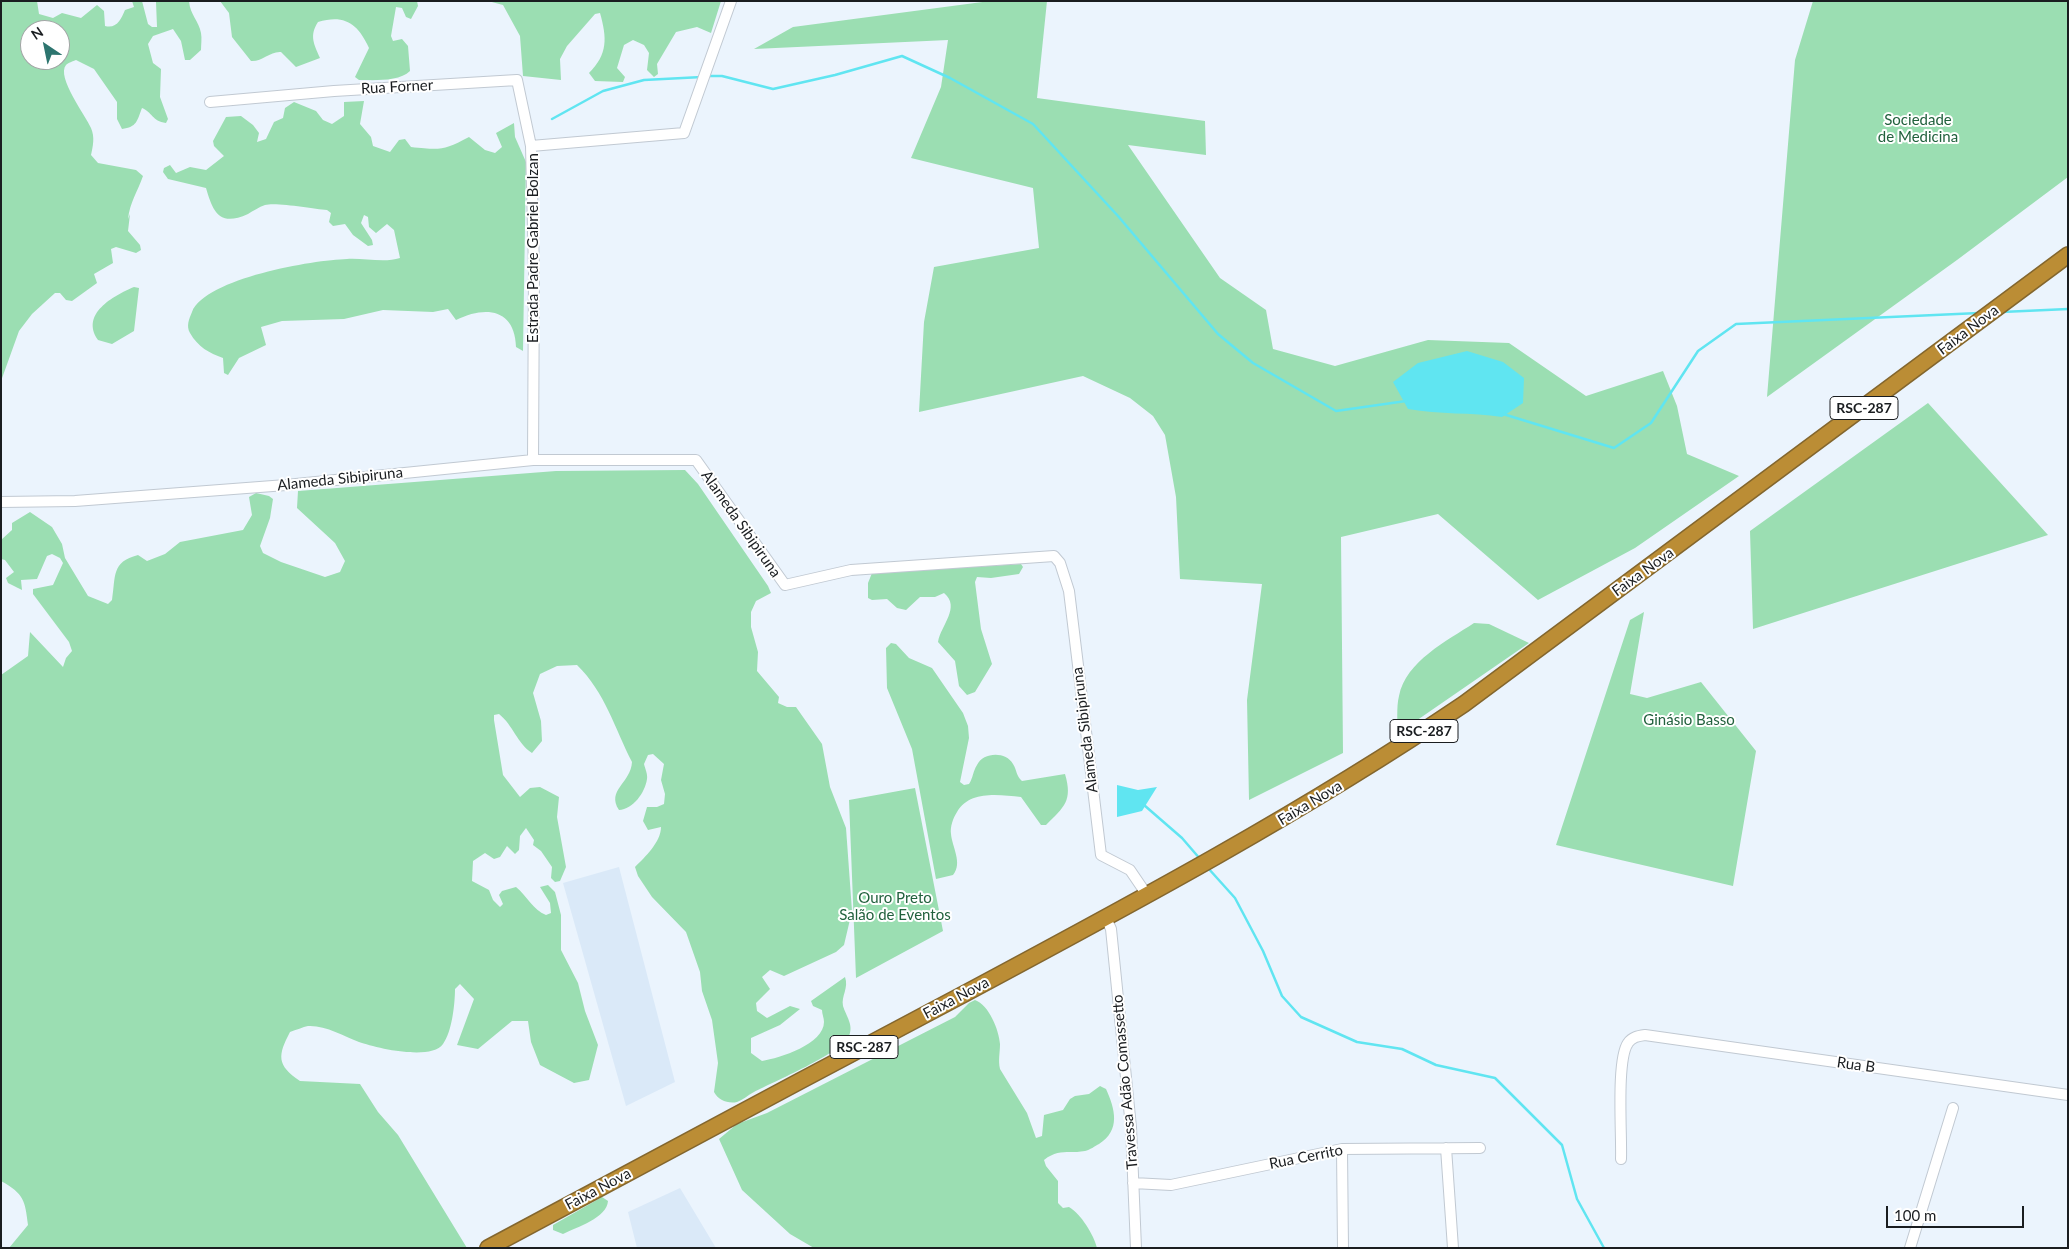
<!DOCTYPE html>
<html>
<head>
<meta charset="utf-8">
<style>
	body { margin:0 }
	#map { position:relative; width:2069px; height:1249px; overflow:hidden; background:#ebf4fd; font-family:Lato,sans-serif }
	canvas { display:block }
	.frame { position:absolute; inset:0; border:2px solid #1a1d20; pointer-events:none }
	.north { position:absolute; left:20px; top:20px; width:50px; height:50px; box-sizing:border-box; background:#fff; border:1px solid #a3a5a6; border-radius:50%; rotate:326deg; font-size:14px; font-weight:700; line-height:20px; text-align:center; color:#1a1d20 }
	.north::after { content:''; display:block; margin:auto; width:18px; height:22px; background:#2d756f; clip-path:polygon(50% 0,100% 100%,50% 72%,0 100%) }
	.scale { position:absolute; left:1886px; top:1206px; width:138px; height:22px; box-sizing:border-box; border:2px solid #1a1d20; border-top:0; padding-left:6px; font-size:15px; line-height:18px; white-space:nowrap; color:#1a1d20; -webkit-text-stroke:4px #fff; paint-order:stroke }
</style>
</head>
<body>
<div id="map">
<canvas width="2069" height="1249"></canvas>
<div class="frame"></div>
<div class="north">N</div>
<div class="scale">100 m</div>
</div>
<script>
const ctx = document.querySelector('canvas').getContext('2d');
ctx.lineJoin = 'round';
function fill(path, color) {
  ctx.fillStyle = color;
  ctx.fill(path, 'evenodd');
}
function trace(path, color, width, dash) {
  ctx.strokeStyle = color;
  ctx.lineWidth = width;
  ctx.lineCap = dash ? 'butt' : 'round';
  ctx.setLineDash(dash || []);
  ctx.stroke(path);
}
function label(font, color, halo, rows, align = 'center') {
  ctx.font = font + ' Lato,sans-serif';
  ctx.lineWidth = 4;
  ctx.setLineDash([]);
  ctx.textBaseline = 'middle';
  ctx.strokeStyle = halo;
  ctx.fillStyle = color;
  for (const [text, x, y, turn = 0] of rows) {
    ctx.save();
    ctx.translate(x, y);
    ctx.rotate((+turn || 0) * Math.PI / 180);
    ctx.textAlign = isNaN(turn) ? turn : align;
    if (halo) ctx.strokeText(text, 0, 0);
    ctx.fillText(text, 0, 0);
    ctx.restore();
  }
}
fill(new Path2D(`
	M619 867 675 1082 626 1106 563 883Z
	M680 1188 716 1248H637L628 1212Z`), '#dae9f8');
fill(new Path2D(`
	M1 1H37L39 14 53 18 62 13 81 18 97 5 104 11 105 26C117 29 121 19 125 10L134 7 132 1H142L148 24 152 27H157L156 2 189 1C190 15 199 21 201 33 202 38 201 45 201 50L190 60H185L181 41 173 29 153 36 148 44 153 63 161 69 160 97 168 119 166 123C152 121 152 112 142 108 137 121 137 127 122 129L117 119V102L94 69 76 60C73 61 68 63 66 65 56 77 86 116 91 128 95 137 93 146 91 155L98 163 136 170 143 176C137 193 130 202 128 219L130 214 128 231 140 245 141 250 136 253 116 247 111 249 113 263 94 274 97 283 72 301 66 300 60 293H55L32 314 19 331 1 381ZM30 30H60V60H30Z
	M220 1H417L418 6 411 19 406 17 402 8 396 7 391 36 393 41 402 39 408 46 410 71C399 82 373 80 359 80L355 77 369 48C358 24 345 14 318 22 309 36 314 44 320 58L296 67 281 52C270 51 262 62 251 61L232 37 229 13Z
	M488 1H721L711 33 697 27 676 32 657 64 658 74 654 77 647 70 649 53 644 45 633 40 624 45 617 68 625 77 623 82 595 81 589 73C608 54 607 38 600 13L595 14 567 46 560 59 561 80 523 76 520 36 503 5Z
	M990 1H1047L1037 98 1205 121 1206 155 1128 145 1220 278 1266 310 1273 349 1335 366 1428 340 1509 343 1586 396 1663 371 1677 406 1687 454 1739 476 1635 548 1538 600 1438 514 1341 537 1343 753 1249 800 1247 700 1262 584 1180 579 1176 497 1165 435 1153 416 1130 398 1083 376 919 412 924 322 934 267 1039 248 1033 188 911 158 941 87 948 40 754 49 793 27Z
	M1813 1H2068V177L1957 260 1767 397 1795 60Z
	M364 101 360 124 371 137 373 146 390 152 399 140 405 139 411 147C440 150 443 151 469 137L485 150 495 153 502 147 496 133 514 123 515 137 526 162 523 351 516 347C515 309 486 305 456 320L448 309 433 312 383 310 344 319 282 321 261 327 266 345 239 358 228 375 224 373 223 358C209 353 198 347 190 333 186 326 189 319 192 312 206 278 313 260 347 259 364 258 385 263 400 258L394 230 387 224 376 233 369 227 368 217 364 215 361 223 372 240 373 245 368 246 353 235 345 224 333 226 329 222 331 213 327 210C313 209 277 202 265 205 259 207 253 211 248 214 219 227 213 212 206 188L168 179 163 172 164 168 170 165 176 173 190 167 206 170 224 156 214 146 213 141 226 117 241 116 253 125 259 133 257 142 266 139 274 122 283 118 285 108 294 102 316 111 323 120 332 124 344 116V102Z
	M134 287 139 288 134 331 112 344 98 340C80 314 113 296 134 287Z
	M1928 403 2048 535 1753 629 1750 531Z
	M685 470 698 484 768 586 771 593 756 601 751 612V627L758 652 757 671 779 697 778 703 787 707H796L822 744 830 787 846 828 852 911 844 945 836 952 784 976 770 970 762 977 770 989 756 1003 757 1011 767 1018 790 1006 800 1009 780 1025 751 1038V1053L762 1061C780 1058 824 1044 824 1022 824 1018 822 1014 822 1010L813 1006 811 1001 845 977C849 988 841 996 843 1006 846 1016 854 1025 849 1036 842 1053 773 1082 754 1092 748 1095 743 1100 737 1102 728 1104 718 1100 714 1092L718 1063 712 1020 702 991 700 972 686 932 652 897 638 876 635 867C645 857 661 842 661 827L648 830 643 821 647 807H657L664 804 665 794 661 780 664 764 653 754 648 755 644 764C645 768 648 775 647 779 645 793 633 809 619 810 606 790 631 783 632 762 615 729 605 692 577 665L557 666 540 674 533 693 541 721 542 741 532 753C517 743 513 725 499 714L494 715V720L503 775 520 797 530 788 540 787 559 797 557 817 566 867 560 881 555 882 551 878 552 867 541 851 533 845 534 840 526 828 520 836 519 850 515 854 507 846 500 857 494 859 485 853 473 861 472 881 489 890 493 900 500 907 503 904 499 895 502 891 516 887C527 896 533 910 546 915L551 913 550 903 540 887 548 885 555 892 561 915V950L578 983 585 1011 598 1045 589 1080 574 1083 540 1065 531 1042 528 1021H512L478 1049 457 1045 474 999 460 984 455 989C455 1004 452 1032 443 1044 431 1061 376 1048 359 1042 344 1036 325 1025 308 1026 303 1027 296 1030 290 1032 278 1055 276 1065 300 1081L360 1084 378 1112 398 1135 467 1248H9L28 1225C25 1200 24 1194 1 1181V675L28 656 30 632 63 667 66 658 72 651 69 642 33 594V589L53 585 63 563 60 558 52 554 47 556 37 579 21 580 22 590 8 583 6 578 14 572 5 560 1 559V540L12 530V523L30 512 52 527 62 544 65 558 88 596 108 604 112 600C116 576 111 562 138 555L147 561 165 554 180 542 243 530 252 515 249 497 256 493 269 496 273 499 270 518 260 546 263 553 281 562 325 577 340 572 345 561 335 543 297 508 298 491 556 471Z
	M1021 564 1023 567 1019 574 991 578 977 577 975 582 981 629 992 664 975 692 967 695 959 686 955 661 938 642C941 625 961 607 944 593L935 597H920L906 610 897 608 887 599 872 600 868 598V583L872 573Z
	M1644 612 1630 694 1647 698 1701 682 1756 751 1733 886 1556 845 1630 620Z
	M1474 623 1489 624 1529 643 1397 734C1398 722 1396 708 1399 696 1406 661 1447 641 1474 623Z
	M891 643 896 644 909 658 932 668 963 713 968 726 969 738 960 782 964 785 969 784C973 778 973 771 977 765 983 752 1006 751 1013 764 1017 770 1016 776 1022 781L1065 774C1073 801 1064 807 1046 825H1041L1021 797C999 795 970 790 957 812 953 818 950 827 951 834 952 847 963 863 953 875L936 879 912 749 887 688 886 648Z
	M915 788 943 931 856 978 849 800Z
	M975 1000C989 1005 999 1030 1000 1044 1000 1053 998 1060 1000 1069L1027 1113 1036 1138 1042 1136 1044 1115 1063 1110 1070 1099 1075 1096 1089 1094 1100 1086 1106 1089C1115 1109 1121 1130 1099 1144 1095 1146 1090 1150 1085 1151 1068 1154 1059 1148 1044 1160L1046 1166 1058 1181V1203L1063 1208 1069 1207C1081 1214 1094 1235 1097 1248H814L790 1234 742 1190 719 1139 737 1124 767 1113 955 1017 969 1003Z
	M602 1197 608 1201C607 1218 577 1227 563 1234L553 1230V1225Z`), '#9bdeb2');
fill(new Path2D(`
	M1467 351 1503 362 1524 378 1523 403 1502 417C1471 412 1440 415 1408 409L1393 382 1418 363Z
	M1117 785 1138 790 1157 787 1142 811 1117 817Z`), '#60e5f1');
trace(new Path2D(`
	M708 76H722L773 89 835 75 902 56 950 78 1033 124 1118 216 1218 334 1253 363 1336 411 1406 401
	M552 119 603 91 644 80 702 77
	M2002 312 2068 309
	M1503 414 1614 448 1651 423 1698 351 1736 324 1979 313
	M1144 805 1182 838 1201 860
	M1208 868 1235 898 1263 951 1282 996 1301 1017 1357 1042 1402 1049 1436 1065 1495 1078 1562 1145 1577 1199 1604 1248`), '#60e5f1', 2.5);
const minor = new Path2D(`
	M210 102 334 91 517 80 531 146
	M533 460 534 270 531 146 684 133 731 1
	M1 502 75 501 286 485 533 460H696L785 585 851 570 1054 556 1060 563 1069 591 1101 855 1130 870 1147 895
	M1106 918 1111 929 1131 1127 1136 1248
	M1446 1148 1453 1248
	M1342 1149 1343 1248
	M1621 1159C1622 1136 1616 1060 1628 1043 1632 1037 1638 1036 1645 1035L2068 1095
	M1133 1183 1171 1185 1342 1149 1480 1148
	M1910 1248 1953 1108`);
const highway = new Path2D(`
	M488 1248C646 1163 805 1078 964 994 1134 903 1304 812 1464 704L2068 255`);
trace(minor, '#c1c9d2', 12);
trace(highway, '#83662e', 18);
trace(minor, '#fff', 10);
trace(highway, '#bb8d35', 15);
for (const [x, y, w] of [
	[1864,408,68],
	[1424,731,68],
	[864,1047,68]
]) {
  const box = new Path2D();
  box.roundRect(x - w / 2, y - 11.5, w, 23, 4);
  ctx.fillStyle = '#fff';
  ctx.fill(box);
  trace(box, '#1a1d20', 1);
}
label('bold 14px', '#1a1d20', null, [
	["RSC-287",1864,408],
	["RSC-287",1424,731],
	["RSC-287",864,1047]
]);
label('15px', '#1a1d20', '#fff', [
	["Rua Forner",397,87,-3],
	["Estrada Padre Gabriel Bolzan",533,248,-90],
	["Faixa Nova",1968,330,-37],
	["Alameda Sibipiruna",340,479,-6],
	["Alameda Sibipiruna",741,524,55],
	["Faixa Nova",1643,572,-36],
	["Alameda Sibipiruna",1085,730,-97],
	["Faixa Nova",1310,803,-31],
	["Faixa Nova",956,998,-28],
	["Rua B",1856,1065,8],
	["Travessa Adão Comassetto",1125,1082,-95],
	["Rua Cerrito",1306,1157,-11],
	["Faixa Nova",598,1189,-28]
]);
label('15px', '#21613d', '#fff', [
	["Sociedade",1918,120],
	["de Medicina",1918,137],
	["Ginásio Basso",1689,720],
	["Ouro Preto",895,898],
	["Salão de Eventos",895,915]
]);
</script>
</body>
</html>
